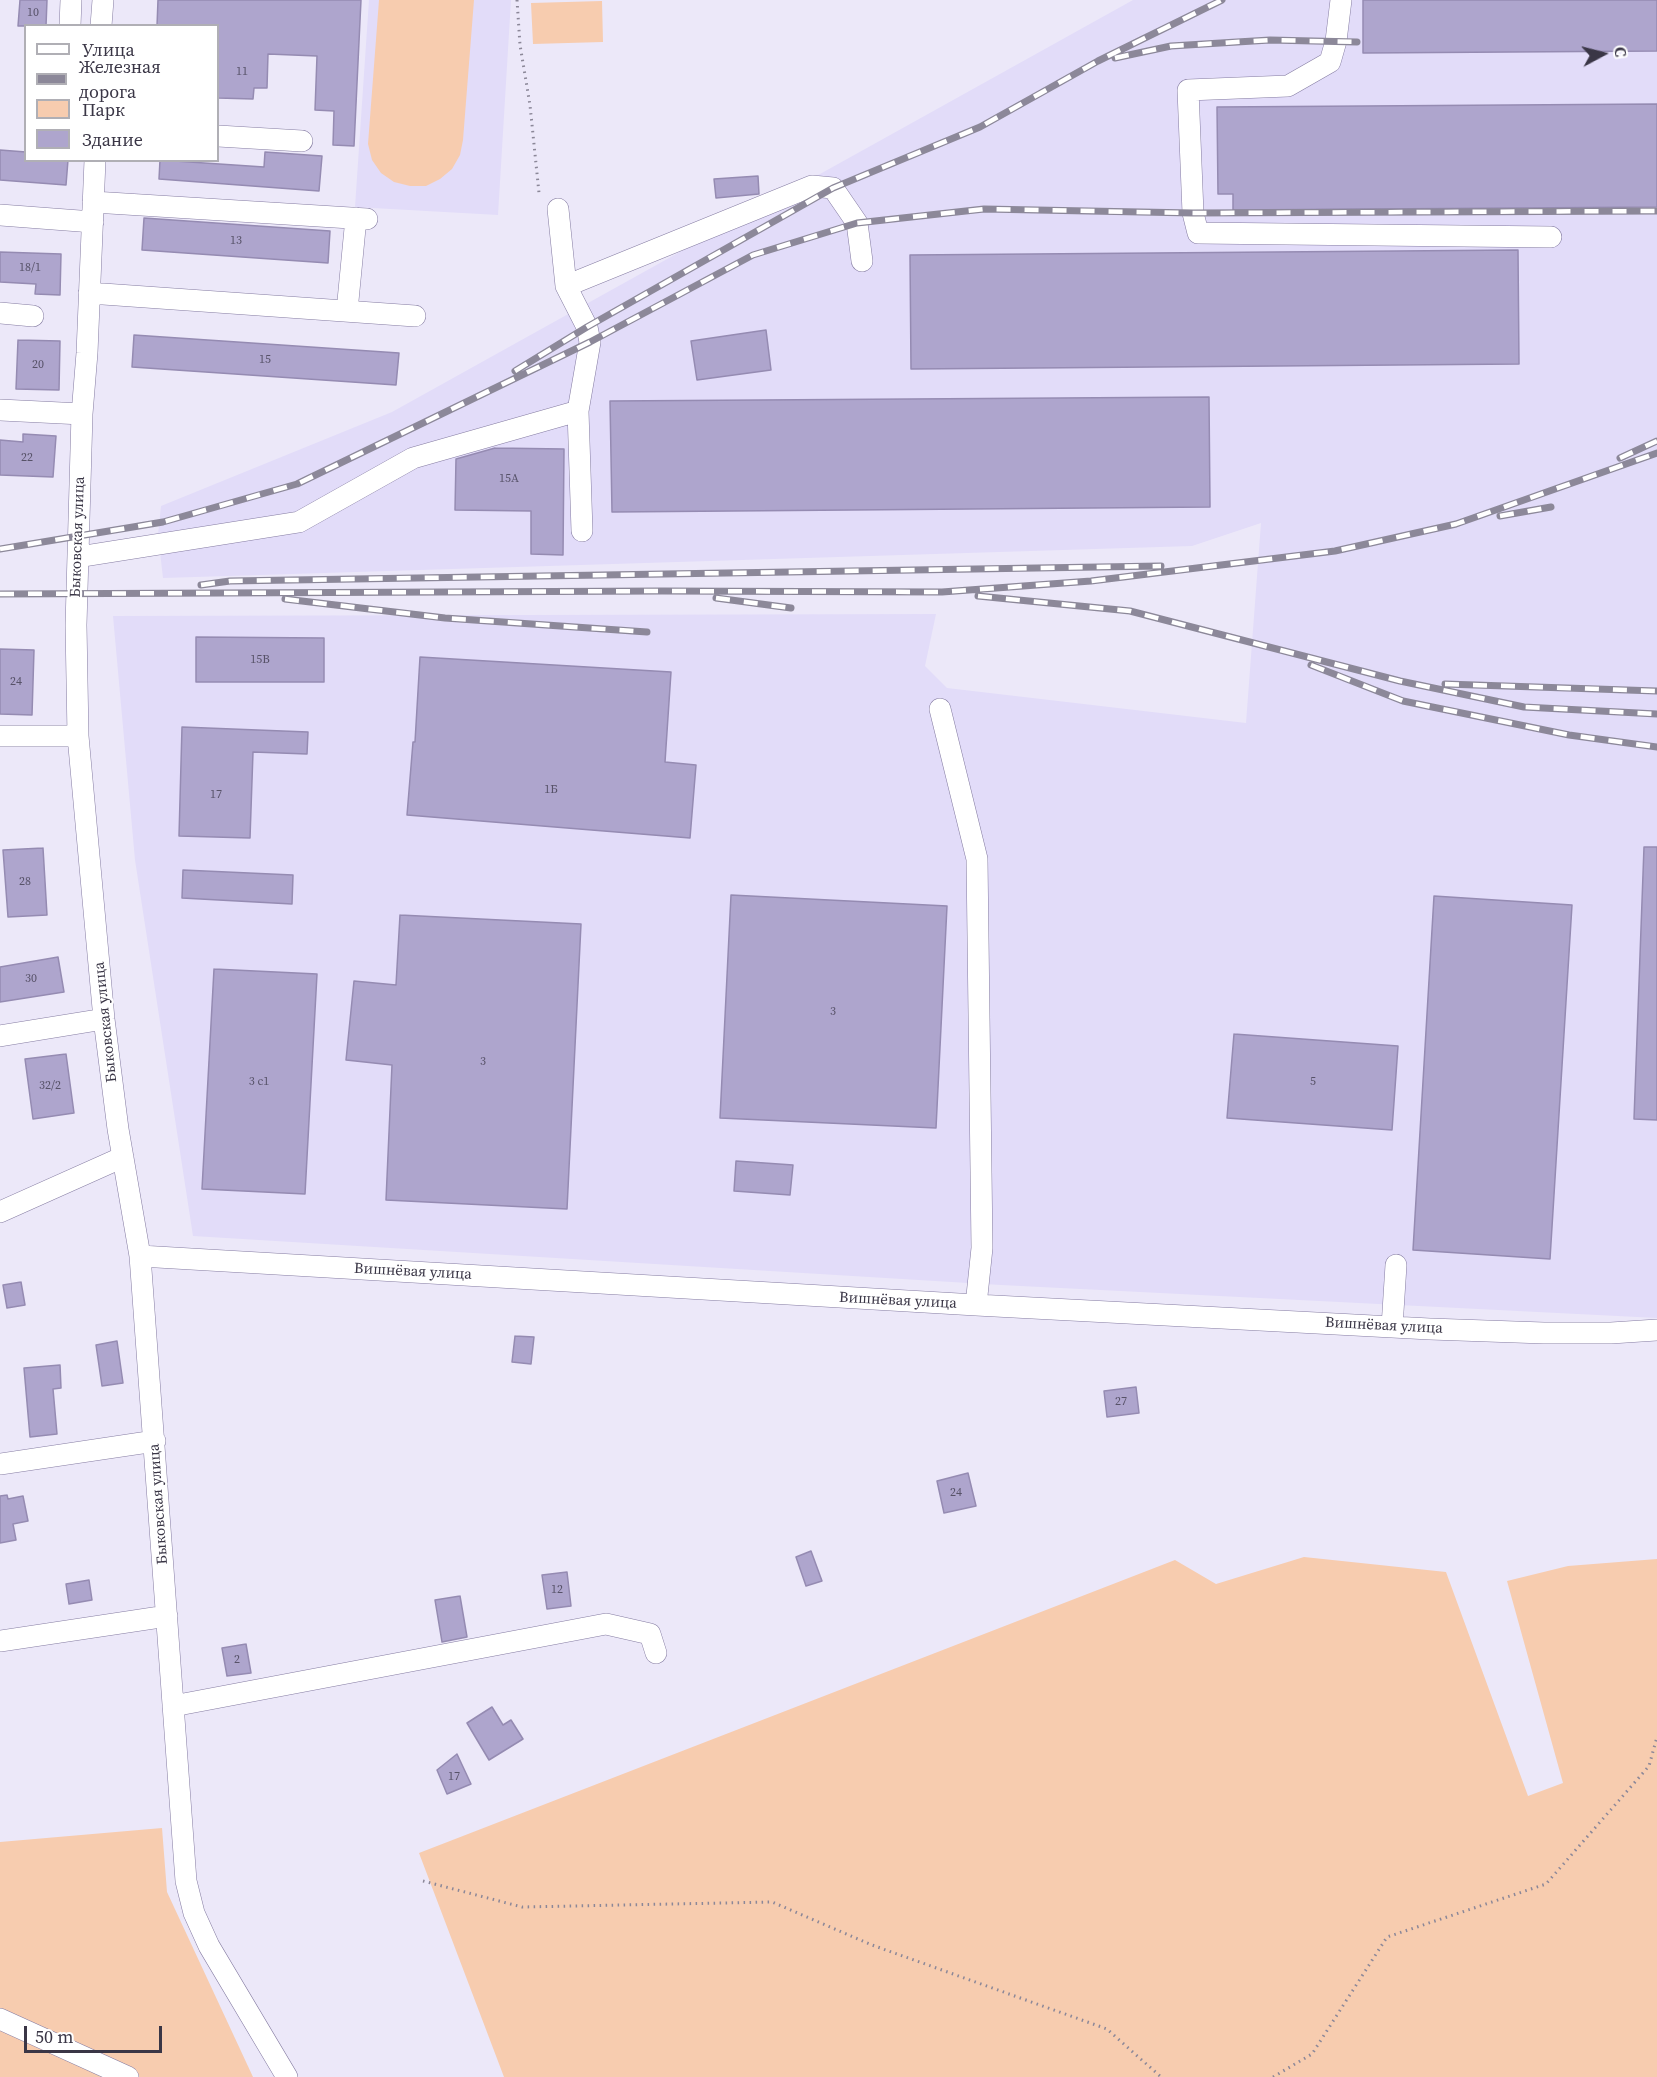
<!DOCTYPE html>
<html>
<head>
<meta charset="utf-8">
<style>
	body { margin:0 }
	#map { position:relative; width:1657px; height:2077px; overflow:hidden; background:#ece8f9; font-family:"Source Serif 4",serif }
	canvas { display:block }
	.legend { position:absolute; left:24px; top:24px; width:195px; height:138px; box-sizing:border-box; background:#fff; border:2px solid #b0afb5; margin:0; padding:8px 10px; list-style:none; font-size:18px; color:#3a3646 }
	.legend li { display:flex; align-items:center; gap:12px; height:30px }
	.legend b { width:30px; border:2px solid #b0afb5 }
	.north { position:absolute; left:1573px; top:24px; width:60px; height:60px; -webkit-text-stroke:4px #fff; paint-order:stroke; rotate:83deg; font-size:16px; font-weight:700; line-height:24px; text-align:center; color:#3a3646 }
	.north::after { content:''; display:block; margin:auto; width:21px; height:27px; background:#3a3646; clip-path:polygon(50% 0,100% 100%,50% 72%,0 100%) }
	.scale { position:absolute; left:24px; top:2026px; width:138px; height:27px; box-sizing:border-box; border:3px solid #3a3646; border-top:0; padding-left:8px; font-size:18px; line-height:21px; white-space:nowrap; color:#3a3646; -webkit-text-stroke:4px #fff; paint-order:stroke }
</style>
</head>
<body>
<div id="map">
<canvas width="1657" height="2077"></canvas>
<ul class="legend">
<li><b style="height:8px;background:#fff"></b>Улица</li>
<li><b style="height:8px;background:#8c8899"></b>Железная дорога</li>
<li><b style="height:16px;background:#f7ccaf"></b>Парк</li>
<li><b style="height:16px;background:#aea5cd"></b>Здание</li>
</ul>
<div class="north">С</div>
<div class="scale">50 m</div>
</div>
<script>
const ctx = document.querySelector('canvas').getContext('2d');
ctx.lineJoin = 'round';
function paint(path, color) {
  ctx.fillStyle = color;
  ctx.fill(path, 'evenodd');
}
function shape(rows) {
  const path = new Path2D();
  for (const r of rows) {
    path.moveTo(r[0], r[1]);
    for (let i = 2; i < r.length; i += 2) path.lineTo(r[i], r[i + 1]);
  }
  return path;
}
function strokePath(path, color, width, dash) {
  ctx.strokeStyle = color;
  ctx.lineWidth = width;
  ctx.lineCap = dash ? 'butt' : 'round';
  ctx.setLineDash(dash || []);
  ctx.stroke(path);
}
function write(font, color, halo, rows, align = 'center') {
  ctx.font = font + ' "Source Serif 4",serif';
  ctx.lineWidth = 4.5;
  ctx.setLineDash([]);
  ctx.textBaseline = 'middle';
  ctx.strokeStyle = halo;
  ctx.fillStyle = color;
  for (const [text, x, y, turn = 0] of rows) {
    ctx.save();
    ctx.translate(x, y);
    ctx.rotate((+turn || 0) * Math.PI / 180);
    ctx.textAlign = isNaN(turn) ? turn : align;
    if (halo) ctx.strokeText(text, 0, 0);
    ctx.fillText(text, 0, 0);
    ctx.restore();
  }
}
const built = shape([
	[369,0,511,0,498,215,355,207],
	[1133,0,1657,0,1657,1318,1001,1285,193,1236,135,860,113,616,936,614,925,666,947,688,1246,723,1261,523,1192,546,163,578,158,535,161,506,392,412]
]);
const green = shape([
	[379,0,474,0,463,140,460,155,452,169,440,179,426,186,410,186,394,182,381,173,372,160,368,144],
	[602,1,603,42,533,44,531,3],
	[1304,1557,1446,1572,1528,1796,1563,1783,1507,1581,1568,1566,1657,1559,1657,2077,504,2077,419,1853,1175,1560,1216,1584],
	[162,1828,167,1892,253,2077,0,2077,0,1842]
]);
const building = shape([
	[20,0,47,0,46,26,18,26,20,0],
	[158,0,361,0,354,146,333,145,334,111,315,110,317,56,268,54,267,88,254,88,253,99,218,98,218,26,157,26,158,0],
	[1363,0,1657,0,1657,51,1363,53,1363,0],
	[1657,104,1657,207,1233,210,1233,194,1218,194,1217,107,1657,104],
	[0,150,26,152,26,160,68,160,66,185,0,180,0,150],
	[265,152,322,156,319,191,159,179,160,160,264,167,265,152],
	[758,176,759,194,716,198,714,179,758,176],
	[144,218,330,231,328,263,142,250,144,218],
	[1518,250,1519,364,911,369,910,255,1518,250],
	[0,252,61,254,60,295,35,294,36,284,0,282,0,252],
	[766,330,771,370,697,380,691,341,766,330],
	[134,335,399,353,396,385,132,367,134,335],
	[18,340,60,341,59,390,16,389,18,340],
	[1209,397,1210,507,612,512,610,401,1209,397],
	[23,434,56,436,53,477,0,475,0,440,23,442,23,434],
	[495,448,564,449,563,555,531,554,531,511,455,510,456,459,495,448],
	[196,637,324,638,324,682,196,682,196,637],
	[0,649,34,650,32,715,0,714,0,649],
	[420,657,671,672,665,762,696,765,690,838,407,815,413,742,415,742,420,657],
	[182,727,308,732,307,754,253,752,250,838,179,836,182,727],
	[1644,847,1657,847,1657,1120,1634,1119,1644,847],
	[43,848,47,915,8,917,3,850,43,848],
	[183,870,293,875,292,904,182,898,183,870],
	[731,895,947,906,936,1128,720,1118,731,895],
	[1434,896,1572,905,1550,1259,1413,1250,1434,896],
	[400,915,581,924,567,1209,386,1200,392,1065,346,1060,354,981,396,985,400,915],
	[58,957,64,992,0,1002,0,967,58,957],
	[214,969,317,974,305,1194,202,1189,214,969],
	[1234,1034,1398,1046,1392,1130,1227,1118,1234,1034],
	[66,1054,74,1113,33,1119,25,1059,66,1054],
	[736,1161,793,1165,790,1195,734,1191,736,1161],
	[21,1282,25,1305,7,1308,3,1285,21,1282],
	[515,1336,534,1337,531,1364,512,1362,515,1336],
	[117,1341,123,1383,102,1386,96,1345,117,1341],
	[60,1365,61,1388,53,1389,57,1434,30,1437,24,1368,60,1365],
	[1136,1387,1139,1413,1107,1417,1104,1391,1136,1387],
	[968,1473,976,1506,944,1513,937,1481,968,1473],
	[7,1495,8,1499,23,1496,28,1521,13,1524,16,1540,0,1543,0,1496,7,1495],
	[811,1551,822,1581,806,1586,796,1557,811,1551],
	[567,1572,571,1606,547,1609,542,1575,567,1572],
	[89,1580,92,1600,69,1604,66,1584,89,1580],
	[460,1596,467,1637,442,1642,435,1600,460,1596],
	[246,1644,251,1673,227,1676,222,1648,246,1644],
	[492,1707,503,1725,511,1720,523,1739,489,1760,467,1723,492,1707],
	[457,1754,471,1784,447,1794,437,1770,457,1754]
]);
const path = shape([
	[517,0,520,45,530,105,539,193],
	[423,1881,522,1907,772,1902,872,1945,1107,2029,1161,2077],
	[1273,2077,1312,2054,1387,1937,1546,1884,1649,1766,1657,1737]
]);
const minor = shape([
	[1341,0,1336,41,1330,62,1288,86,1188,90,1193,213,1198,233,1551,237],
	[70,26,71,0],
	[101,26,103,0],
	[218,136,302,141],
	[95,160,87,353,82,414,76,625,78,736,104,1019,118,1129,140,1256,186,1881,194,1913,209,1946,287,2077],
	[93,202,367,219],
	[558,209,566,286,587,327,590,342,578,411,582,531],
	[0,215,93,222],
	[566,286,812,186,833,188,857,223,862,261],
	[89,293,415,316],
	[347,311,356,218],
	[0,313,33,316],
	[0,410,82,414],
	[78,557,299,522,413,458,578,411],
	[940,709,977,859,982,1248,976,1305],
	[0,736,78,736],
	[0,1036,104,1019],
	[0,1212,123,1157],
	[140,1256,976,1305,1430,1329,1544,1333,1611,1333,1657,1330],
	[1392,1327,1396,1265],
	[0,1464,155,1441],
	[0,1641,167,1616],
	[173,1706,606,1624,650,1634,656,1653],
	[0,2019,128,2077]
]);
const rail = shape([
	[1115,58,1171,46,1270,40,1357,42],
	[515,371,587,327,833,188,980,127,1098,61,1222,0],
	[1620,458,1657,441],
	[1500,516,1551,507],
	[0,549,163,522,297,484,590,342,753,255,857,223,984,209,1193,213,1657,211],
	[201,585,230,581,1161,566],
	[0,594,662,591,942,592,1091,581,1335,551,1456,524,1657,453],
	[978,596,1130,611,1400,681,1524,707,1657,714],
	[716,598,791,608],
	[285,599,445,618,647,632],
	[1311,665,1403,701,1569,735,1657,747],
	[1445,684,1657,691]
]);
const numberNames = [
	["10",33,13],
	["11",242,72],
	["13",236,241],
	["18/1",30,268],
	["15",265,360],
	["20",38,365],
	["22",27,458],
	["15А",509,479],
	["15В",260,660],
	["24",16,682],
	["1Б",551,790],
	["17",216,795],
	["28",25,882],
	["30",31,979],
	["3",833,1012],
	["3",483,1062],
	["3 с1",259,1082],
	["5",1313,1082],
	["32/2",50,1086],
	["27",1121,1402],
	["24",956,1493],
	["12",557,1590],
	["2",237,1660],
	["17",454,1777]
];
const streetNames = [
	["Быковская улица",78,537,-88],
	["Быковская улица",106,1022,-96],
	["Вишнёвая улица",413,1272,3],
	["Вишнёвая улица",898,1301,3],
	["Вишнёвая улица",1384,1326,3],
	["Быковская улица",159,1504,-94]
];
paint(built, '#e2dcf9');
paint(green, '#f7ccaf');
paint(building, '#aea5cd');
strokePath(building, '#958bb2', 1.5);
strokePath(minor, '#857ca2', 22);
strokePath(path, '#8b8798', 3, [1.5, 4.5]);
strokePath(minor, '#fff', 21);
strokePath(rail, '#8c8899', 7);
strokePath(rail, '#fff', 4.5, [14]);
write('12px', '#575268', null, numberNames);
write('15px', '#3a3646', '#fff', streetNames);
</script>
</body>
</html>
